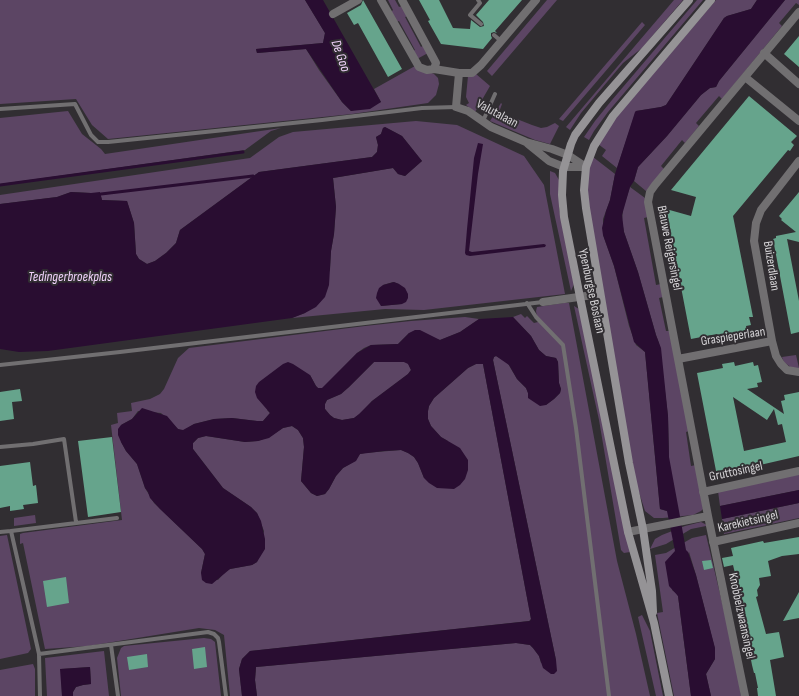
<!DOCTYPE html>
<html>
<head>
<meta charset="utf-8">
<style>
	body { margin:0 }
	canvas { display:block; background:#312e32 }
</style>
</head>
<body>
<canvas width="799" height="696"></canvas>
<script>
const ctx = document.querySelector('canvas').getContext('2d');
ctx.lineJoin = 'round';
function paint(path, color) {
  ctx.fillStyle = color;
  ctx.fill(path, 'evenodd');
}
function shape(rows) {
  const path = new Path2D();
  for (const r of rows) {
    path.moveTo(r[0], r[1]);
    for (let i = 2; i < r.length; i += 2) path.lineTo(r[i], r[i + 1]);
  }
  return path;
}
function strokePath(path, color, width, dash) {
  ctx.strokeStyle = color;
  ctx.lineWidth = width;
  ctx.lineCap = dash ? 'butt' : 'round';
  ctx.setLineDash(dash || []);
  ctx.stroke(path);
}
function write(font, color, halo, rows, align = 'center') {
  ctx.font = font + ' "Sofia Sans Condensed",sans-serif';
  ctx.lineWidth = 4;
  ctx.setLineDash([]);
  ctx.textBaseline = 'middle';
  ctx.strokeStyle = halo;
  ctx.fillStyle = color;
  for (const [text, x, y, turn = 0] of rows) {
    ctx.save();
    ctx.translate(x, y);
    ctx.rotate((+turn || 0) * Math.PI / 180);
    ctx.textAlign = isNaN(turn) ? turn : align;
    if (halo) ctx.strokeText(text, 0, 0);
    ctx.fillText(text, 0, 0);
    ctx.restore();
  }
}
const green = shape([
	[0,0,305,0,325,33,323,43,256,49,257,53,306,49,319,70,342,102,351,111,381,102,374,89,415,66,434,74,438,78,439,84,436,95,428,103,352,114,108,139,92,125,76,99,0,104],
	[388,0,395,0,399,7,402,6,408,16,405,17,421,47,424,45,428,53,417,59,413,51,415,50,399,21,396,22,391,12,393,10],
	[547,0,557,0,492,76,487,71],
	[674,0,683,0,642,48,623,63,581,113,570,130,566,127],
	[697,0,703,0,608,112,594,131,589,140,584,137,595,121,612,100],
	[716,0,757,0,751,9,727,16,724,18,666,105,661,107,636,111,617,168,602,156,606,150,598,144,619,114],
	[785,0,799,0,799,5,796,3,779,23,782,26,722,99,719,96,696,123,699,126,685,143,682,140,661,166,664,169,646,191,634,181,638,167,667,136,701,95,710,88,716,87,719,81],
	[642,22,645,25,563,121,559,119],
	[476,74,490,86,475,112,466,105,469,103,466,97,468,76],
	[501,103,502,104,499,112,532,125,541,128,547,127,555,123,559,126,550,144,535,140,490,121],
	[68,111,82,134,101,149,105,154,281,128,271,131,245,150,0,184,0,118],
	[416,121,457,125,524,156,544,185,565,294,424,310,385,309,292,318,305,313,330,270,331,251,334,234,336,207,333,178,393,168,398,174,405,176,422,161,402,136,385,127,383,128,381,134,376,137,378,145,377,152,372,157,259,172,180,230,176,243,166,253,155,261,147,264,139,259,136,254,134,223,127,201,102,200,100,193,91,193,71,192,57,197,0,204,0,195,250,158,279,137,293,132],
	[393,282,399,284,402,304,381,306,383,285],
	[593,157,615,174,610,200,603,219,603,235,614,266,629,326,636,345,645,352,660,509,667,511,667,513,669,457,668,416,659,343,656,335,638,272,624,232,622,221,623,209,630,187,645,198,648,217,644,218,656,285,661,284,663,297,659,298,666,331,670,331,689,431,686,432,691,466,696,465,703,509,701,511,693,515,663,518,654,518,645,511,636,483,592,236,587,187,588,173],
	[550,171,555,173,559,180,559,209,574,284,571,291,550,194],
	[564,303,569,303,617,561,636,634,650,696,257,696,255,680,256,667,516,643,530,645,533,648,539,656,541,663,556,660,493,360,494,357,496,356,507,362,517,379,526,388,528,393,546,405,554,399,560,393,561,389,559,383,558,362,556,358,546,356,539,350,531,336,513,317,521,314,525,318,527,316,534,323,538,322,536,311,537,307],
	[574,306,579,309,630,552,624,553,621,550,599,420],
	[465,317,479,319,460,332,440,340,409,333,398,344,371,345,364,348,357,353,323,388,318,388,316,386,310,375,267,410,270,413,263,421,257,421,232,418,214,419,194,424,183,431,178,429,161,413,138,411,132,419,121,425,121,442,126,451,137,464,145,488,154,503,202,549,205,554,201,573,218,580,225,572,230,569,252,565,257,562,264,531,257,513,251,507,223,488,193,449,193,443,198,438,206,436,245,442,258,441,269,437,283,428,292,426,298,430,303,438,304,447,301,481,311,493,317,496,325,494,329,489,336,476,343,468,355,461,360,454,365,453,401,450,408,453,414,457,418,463,424,478,448,441,441,437,431,426,428,419,428,411,429,406,434,398,468,368,476,364,483,364,531,619,529,621,250,651,242,659,239,669,242,696,230,696,224,635,215,630,199,628,88,646,45,649,23,543,20,544,20,534,23,533,122,520,111,425,118,423,117,413,132,411,131,403,150,399,160,394,164,389,178,358,189,348,365,326,411,321],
	[796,355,799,368,793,369,784,362,782,357],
	[374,362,404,362,408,363,411,370,408,374,372,401,360,414,354,418,342,420,334,418,330,415,325,409,325,404,327,400,341,394,349,387],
	[799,474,799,490,720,506,718,491],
	[799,503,799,518,724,534,722,519],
	[35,515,36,523,14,526,14,518],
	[701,522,707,525,706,526,691,529,666,544,650,549,655,539,662,535,685,526],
	[7,535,31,649,28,653,0,659,0,536],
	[706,535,735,657,741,696,711,696,706,674,715,659,715,649,696,575,689,552,672,590,676,593,678,596,691,696,674,696,657,613,663,612,655,555,666,553,692,538],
	[642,615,650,631,663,696,656,696,638,617],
	[204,638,211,639,215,642,221,696,121,696,117,658,121,648,124,646],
	[104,651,109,696,73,696,73,692,76,687,83,685,91,684,90,667,61,669,62,696,47,696,45,658],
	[33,664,35,669,35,696,0,696,0,670]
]);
const water = shape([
	[305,0,323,0,381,102,370,109,351,111,342,102,306,49,257,53,256,49,323,43,325,33],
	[757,0,785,0,719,81,716,87,710,88,701,95,667,136,638,167,634,181,630,187,622,215,624,232,638,272,656,335,661,348,668,416,669,457,679,511,686,550,688,552,696,575,715,648,715,659,706,674,711,696,691,696,678,596,669,586,665,562,675,551,667,511,660,509,645,352,634,342,614,266,603,235,602,228,606,211,610,200,615,174,635,112,636,111,661,107,666,105,724,18,727,16,751,9],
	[385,127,402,136,422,161,405,176,398,174,393,168,333,178,336,207,334,234,331,251,329,285,325,297,316,307,305,313,292,318,48,351,19,352,0,349,0,204,57,197,71,192,91,193,100,192,102,200,127,201,134,223,136,254,139,259,147,264,155,261,166,253,176,243,180,230,259,172,372,157,377,152,378,145,376,137,381,134,383,128],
	[478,143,483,144,478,174,469,251,472,252,544,244,546,245,545,247,470,256,466,255,465,253,467,229,474,158],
	[394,282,399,284,405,288,408,294,408,298,406,302,402,304,381,306,376,298,377,293,379,288,383,285],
	[513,317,531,336,539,350,546,356,556,358,558,362,559,383,561,389,560,393,554,399,546,405,540,406,528,398,528,393,526,388,517,379,509,365,496,356,494,357,493,360,556,660,557,671,554,674,551,674,543,668,539,656,533,648,530,645,516,643,256,667,255,680,257,696,242,696,239,669,242,659,250,651,530,621,531,619,483,364,476,364,468,368,434,398,429,406,428,411,428,419,431,426,441,437,460,448,468,460,468,470,465,479,460,485,454,489,437,488,429,483,424,478,418,463,414,457,408,453,401,450,384,451,360,454,356,461,343,468,336,476,329,489,325,494,317,496,311,493,301,481,304,447,303,438,298,430,292,426,283,428,269,438,258,441,245,442,206,436,198,438,193,443,193,449,223,488,251,507,257,513,261,521,265,539,265,549,257,562,252,565,230,569,212,584,206,583,202,580,201,573,205,554,202,549,160,509,150,498,148,492,145,488,137,464,126,451,121,442,118,435,118,429,121,425,132,419,142,408,167,416,178,429,183,430,194,424,214,419,232,418,257,421,263,421,270,413,257,398,255,392,256,386,259,382,283,364,288,362,293,364,310,375,316,386,318,388,322,388,357,353,371,345,398,344,409,333,415,330,420,330,440,340,460,332,479,319],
	[374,362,404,362,408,364,411,370,408,374,372,401,359,414,354,418,342,420,334,418,330,415,325,409,325,404,327,400,341,394,349,387],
	[799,490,799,503,722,519,720,506],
	[90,667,91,684,83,685,76,687,73,692,73,696,62,696,60,669]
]);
const stream = shape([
	[0,185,243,152],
	[101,194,253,176]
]);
const building = shape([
	[363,0,402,69,388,77,358,23,354,25,347,13,361,5],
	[419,0,439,0,453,28,470,29,471,20,480,27,484,26,483,22,476,15,489,0,522,0,495,31,497,33,494,32,491,33,491,36,492,38,483,49,441,44,428,21,430,20],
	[799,36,799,67,784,54],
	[749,96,797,136,791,142,794,145,790,151,788,150,733,216,753,317,749,317,751,325,746,326,747,331,729,334,729,336,718,338,717,334,691,339,666,209,691,216,696,197,671,190],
	[799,192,799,242,787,239,799,301,799,332,791,334,773,239,776,238,776,236,796,232,781,220,782,219,779,216],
	[734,362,735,366,753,362,754,366,758,365,762,382,757,383,758,387,747,389,784,414,781,401,785,400,784,395,799,392,799,456,747,468,748,470,717,476,697,373,723,368,722,364],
	[733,397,767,420,774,409,778,425,782,424,786,442,744,451],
	[20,389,22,401,12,402,14,419,0,421,0,392],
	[112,437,121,512,88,517,78,441],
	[30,462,33,486,36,485,38,503,23,505,24,509,10,511,10,506,0,508,0,466],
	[799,537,799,554,782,556,768,561,771,576,759,578,760,585,757,590,758,596,756,597,766,634,779,632,784,657,770,660,776,696,758,696,757,688,758,688,755,673,754,673,752,665,740,603,742,602,733,565,724,567,722,558,733,556,731,548,763,541,764,543],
	[711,560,713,568,704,570,702,561],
	[66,577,69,603,47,607,43,581],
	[799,592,799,618,783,621],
	[205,647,207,667,194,669,192,649],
	[147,654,148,667,129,670,127,657]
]);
const lane = shape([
	[478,0,480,3,470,15,481,24],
	[494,35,501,41],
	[0,109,75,104,91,135,98,142,108,142,322,120,422,108,456,107],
	[483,121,495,94],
	[527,303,536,317,563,345,576,428,609,696],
	[0,365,120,352,543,302],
	[0,447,33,444,64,439,76,522],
	[0,532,11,531],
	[111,645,118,696],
	[39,654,208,632,214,634,218,638,219,642,226,696],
	[40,696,39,654,11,531,117,518]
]);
const street = shape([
	[381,0,419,67,427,70,434,69,459,73,456,107,468,111,491,127,526,142,552,149,568,155,586,167],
	[402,0,436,63,434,69],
	[333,14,358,0],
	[764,53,799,84],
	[459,73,472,73,481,65,536,0],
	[745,77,799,121],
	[528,144,549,161,564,167,585,167],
	[543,302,600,294],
	[772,341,754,241,756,223,761,210,799,161],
	[678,359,772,341,776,356,781,364,787,370,799,372],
	[703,492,799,471],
	[708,516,648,202,650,192,655,185,799,12],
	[628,532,708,516,745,696],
	[713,542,799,523]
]);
const secondary = shape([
	[653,612,652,591,643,529,629,463,586,208,584,190,586,167,594,146,613,116,711,0],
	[669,696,654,623,628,532,580,297,564,217,562,195,563,171,571,144,575,135,599,103,689,0]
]);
const streetNames = [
	["Valutalaan",497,114,28],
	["Blauwe Reigersingel",669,248,79],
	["Buizerdlaan",771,266,81],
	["Ypenburgse Boslaan",591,291,78],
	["Graspieperlaan",733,337,-9],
	["Gruttosingel",736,472,-12],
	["Karekietsingel",748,522,-13],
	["Knobbelzwaansingel",741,616,78]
];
const waterNames = [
	["De Goo",340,56,71],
	["Tedingerbroekplas",70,277]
];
paint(green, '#5c4564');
paint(water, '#290d31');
strokePath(stream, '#290d31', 3);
paint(building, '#66a48c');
strokePath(lane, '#716f71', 4);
strokePath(street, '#716f71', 8);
strokePath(secondary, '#959396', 8);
write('13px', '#d5d3d6', '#312e32', streetNames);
write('italic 14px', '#f1d3fb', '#312e32', waterNames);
</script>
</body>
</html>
